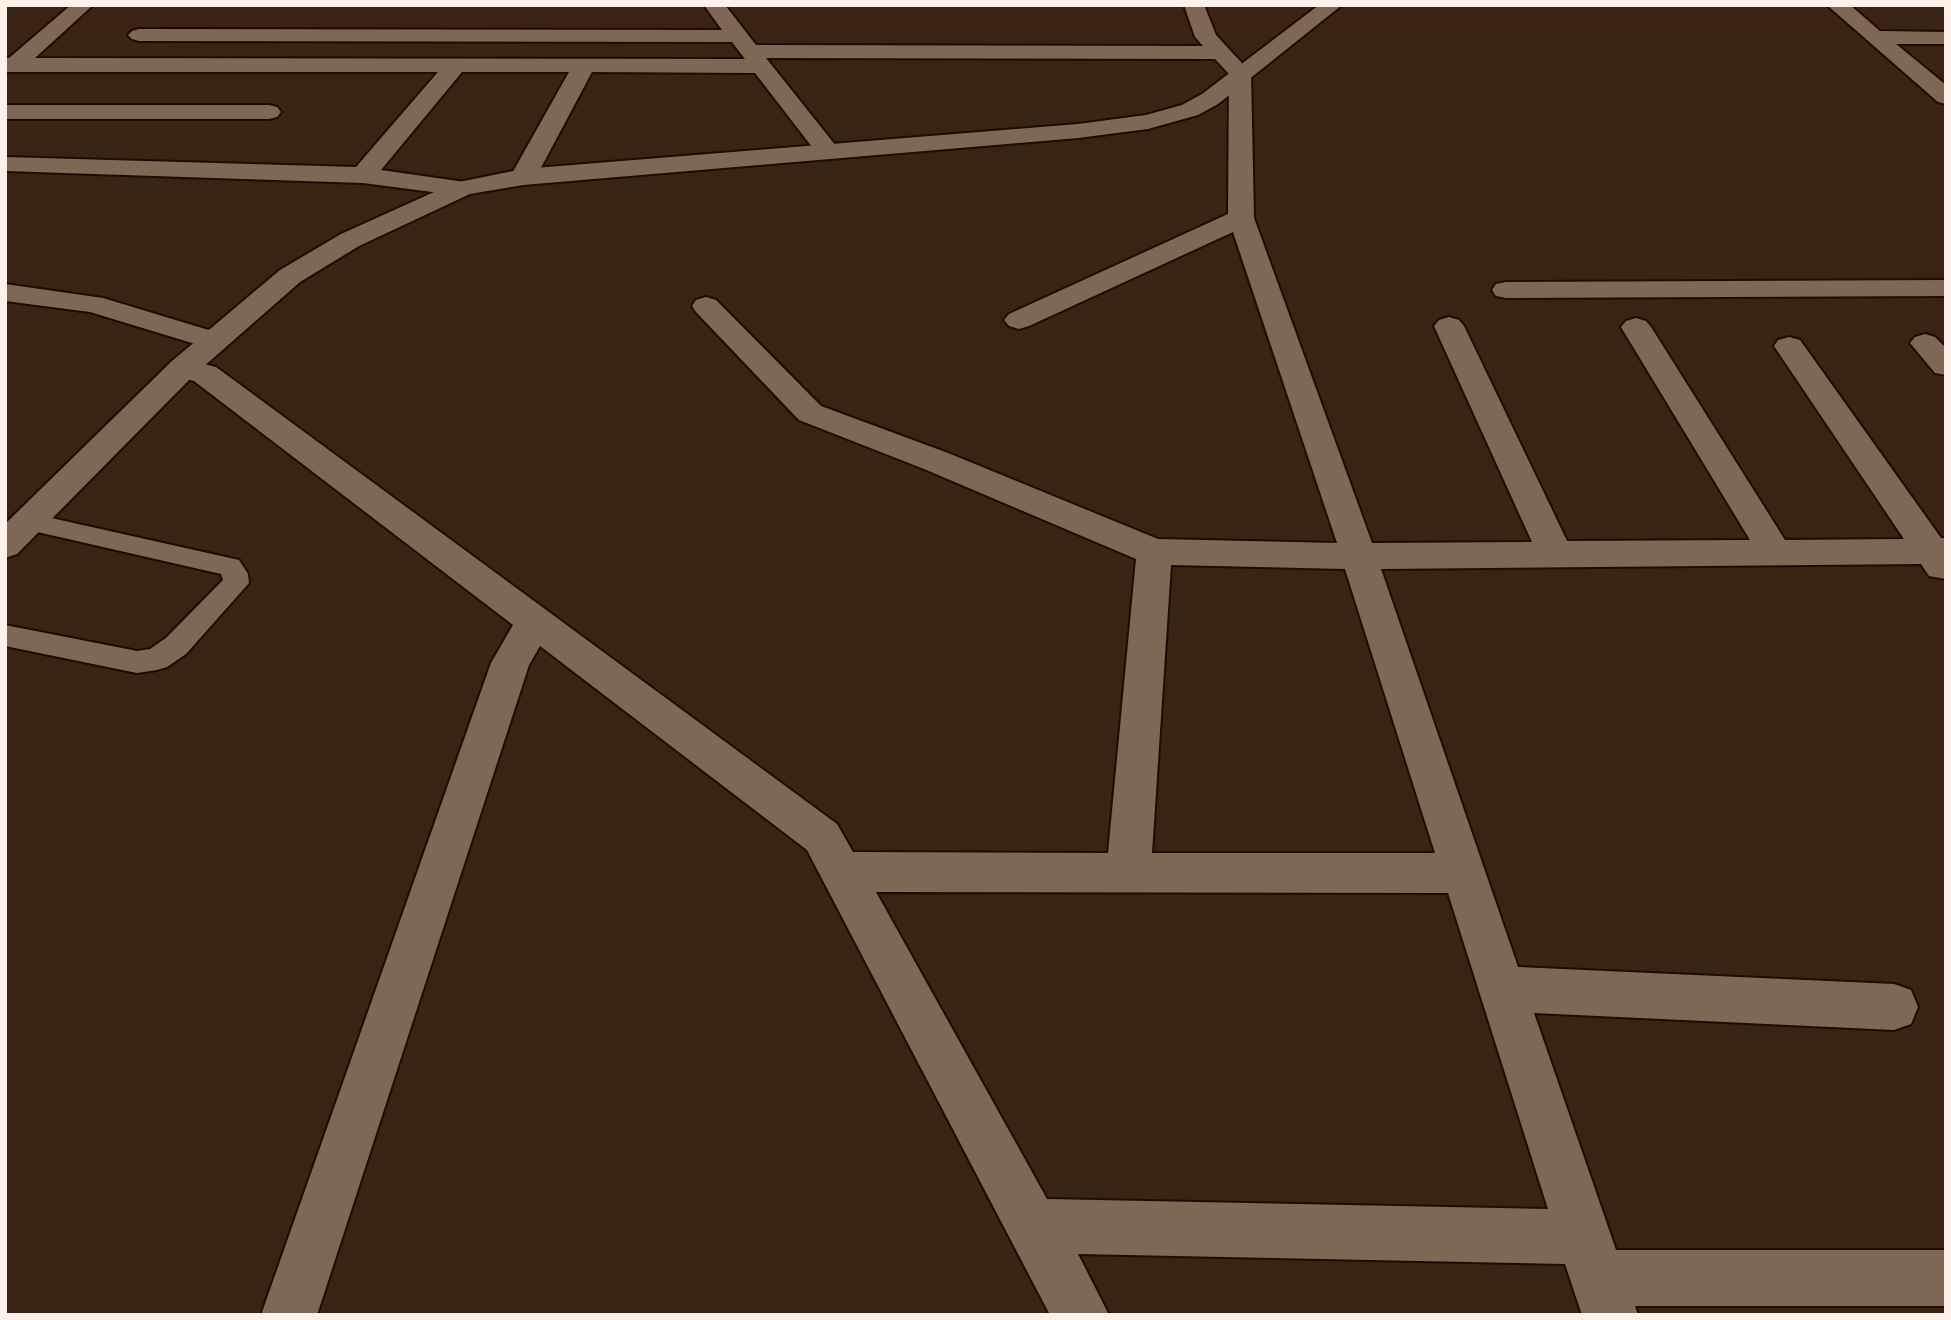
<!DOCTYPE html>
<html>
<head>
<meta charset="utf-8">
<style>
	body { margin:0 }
	#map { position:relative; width:1951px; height:1320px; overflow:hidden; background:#392313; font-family:Bitter,serif }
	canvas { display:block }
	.frame { position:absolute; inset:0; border:7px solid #fdf1e9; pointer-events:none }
</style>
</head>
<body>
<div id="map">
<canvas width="1951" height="1320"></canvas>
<div class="frame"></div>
</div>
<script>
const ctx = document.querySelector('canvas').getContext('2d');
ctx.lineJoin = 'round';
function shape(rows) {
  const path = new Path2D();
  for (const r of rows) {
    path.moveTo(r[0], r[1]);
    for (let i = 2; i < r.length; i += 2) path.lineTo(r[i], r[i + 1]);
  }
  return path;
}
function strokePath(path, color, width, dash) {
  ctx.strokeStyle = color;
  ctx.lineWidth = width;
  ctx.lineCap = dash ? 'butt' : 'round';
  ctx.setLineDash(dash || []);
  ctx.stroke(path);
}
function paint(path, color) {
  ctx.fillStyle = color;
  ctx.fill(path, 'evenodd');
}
const lane = shape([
	[29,513,239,560,248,574,249,583,186,654,167,667,157,670,137,673,5,646,5,625,137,651,150,649,166,638,223,580,221,574,20,528,16,522,20,516,29,513]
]);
const street = shape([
	[71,5,93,5,35,58,745,59,732,42,139,41,132,39,128,35,132,31,139,29,722,30,704,5,725,5,756,45,1203,46,1195,37,1184,5,1204,5,1216,35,1251,73,1254,218,1372,543,1532,542,1434,326,1439,320,1449,317,1459,320,1464,326,1567,541,1750,540,1621,327,1626,321,1636,318,1646,321,1651,327,1785,540,1904,539,1774,346,1778,340,1789,337,1800,340,1941,538,1946,538,1946,579,1929,576,1921,564,1381,569,1518,967,1894,984,1911,990,1918,1007,1911,1024,1894,1030,1534,1013,1616,1250,1946,1250,1946,1306,1635,1306,1638,1315,1582,1315,1565,1264,1078,1254,1109,1315,1050,1315,807,850,540,646,529,665,317,1315,261,1315,491,663,513,625,194,381,172,375,168,368,172,361,183,359,216,367,837,824,853,852,1108,853,1136,559,924,469,799,420,696,312,692,306,696,300,706,297,716,300,821,406,948,453,1158,539,1337,543,1233,232,1029,326,1019,329,1009,326,1004,320,1009,314,1228,214,1229,74,1215,59,766,58,840,151,837,156,828,158,819,156,755,73,592,72,536,177,532,182,523,185,514,182,510,177,569,72,462,72,381,170,472,183,476,188,472,193,463,196,363,183,5,171,5,157,356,167,438,72,5,72,5,58,9,58,71,5],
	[1171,565,1345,569,1435,853,1152,853,1171,565],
	[876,892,1448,893,1548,1209,1047,1199,876,892],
	[1827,5,1850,5,1880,31,1946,32,1946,44,1896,44,1946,85,1946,104,1938,102,1827,5],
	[5,105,269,105,277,107,281,112,277,117,269,119,5,119,5,105],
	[1946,280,1946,296,1506,298,1496,296,1492,290,1496,284,1506,282,1946,280],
	[5,284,103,298,225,335,230,341,225,347,215,350,90,312,5,301,5,284],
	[1925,334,1935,337,1946,348,1946,375,1935,373,1910,343,1915,337,1925,334]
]);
const secondary = shape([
	[1319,5,1342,5,1218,104,1198,115,1148,129,1078,138,523,185,470,194,359,246,300,282,194,375,17,554,5,558,5,524,172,361,280,270,341,234,454,183,523,169,1078,124,1146,115,1182,105,1202,94,1319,5]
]);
strokePath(lane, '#1f0c00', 4);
strokePath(street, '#1f0c00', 4);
strokePath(secondary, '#1f0c00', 4);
paint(lane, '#806654');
paint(street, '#806654');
paint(secondary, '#806654');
</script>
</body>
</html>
